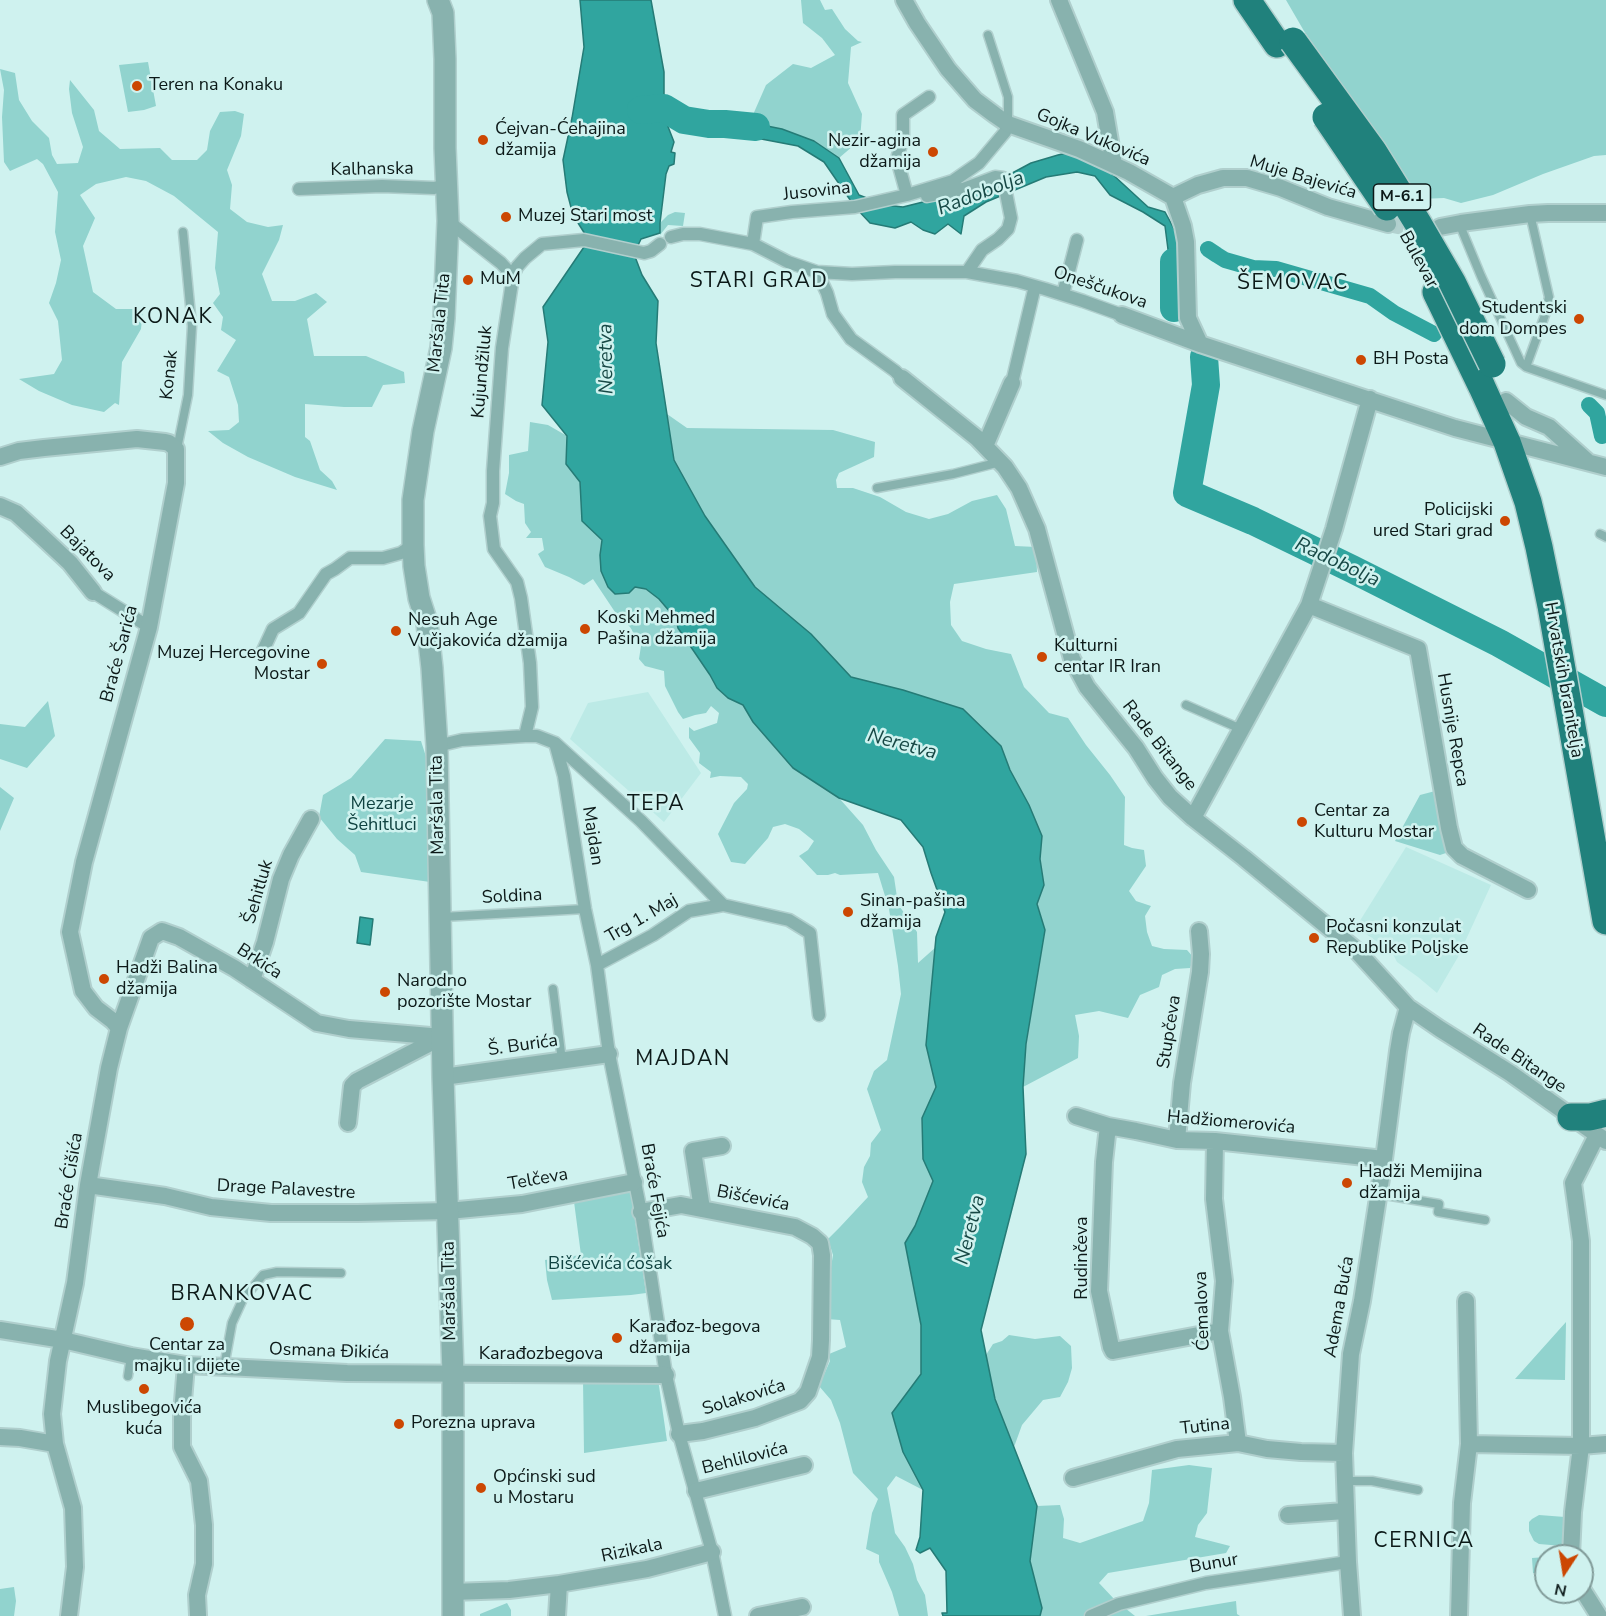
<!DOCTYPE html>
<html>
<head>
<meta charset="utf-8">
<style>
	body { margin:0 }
	#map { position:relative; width:1606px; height:1616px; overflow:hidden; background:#cff2ef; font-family:"Nunito Sans",sans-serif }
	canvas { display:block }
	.north { position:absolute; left:1534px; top:1544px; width:60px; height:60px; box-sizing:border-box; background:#cff2ef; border:2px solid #819b99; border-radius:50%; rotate:192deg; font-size:16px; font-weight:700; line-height:24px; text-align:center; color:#0c1918 }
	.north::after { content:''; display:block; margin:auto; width:21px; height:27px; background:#cc4702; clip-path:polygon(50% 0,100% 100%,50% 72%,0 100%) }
</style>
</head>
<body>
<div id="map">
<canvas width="1606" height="1616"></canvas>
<div class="north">N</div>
</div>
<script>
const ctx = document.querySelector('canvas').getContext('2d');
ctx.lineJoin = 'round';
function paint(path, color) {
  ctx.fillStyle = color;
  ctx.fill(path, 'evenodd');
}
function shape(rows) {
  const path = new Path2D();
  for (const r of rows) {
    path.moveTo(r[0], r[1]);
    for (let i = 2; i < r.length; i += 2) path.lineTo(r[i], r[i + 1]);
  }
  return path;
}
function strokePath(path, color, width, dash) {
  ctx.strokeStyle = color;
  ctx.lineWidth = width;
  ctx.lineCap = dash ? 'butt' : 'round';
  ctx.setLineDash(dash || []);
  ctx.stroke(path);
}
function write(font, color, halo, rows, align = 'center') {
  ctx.font = font + ' "Nunito Sans",sans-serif';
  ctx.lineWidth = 5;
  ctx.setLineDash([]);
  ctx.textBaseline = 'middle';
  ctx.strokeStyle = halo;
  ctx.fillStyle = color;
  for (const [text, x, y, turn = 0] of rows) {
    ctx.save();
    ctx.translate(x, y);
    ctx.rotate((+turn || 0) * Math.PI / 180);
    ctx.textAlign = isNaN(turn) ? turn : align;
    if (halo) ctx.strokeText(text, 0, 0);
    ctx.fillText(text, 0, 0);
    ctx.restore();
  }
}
const built = shape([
	[648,692,701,773,664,822,570,739,588,703],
	[1406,847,1491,885,1458,957,1437,993,1418,977,1397,962,1392,952,1356,927]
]);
const green = shape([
	[801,0,820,0,825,10,832,9,845,29,858,41,862,42,851,47,848,83,862,114,860,140,839,158,814,141,757,124,739,124,718,121,718,119,752,117,766,85,793,64,811,68,835,55,822,38,803,23],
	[1286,0,1606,0,1606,155,1594,156,1543,174,1493,195,1461,203,1444,198,1420,199,1304,31],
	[148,62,156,106,144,110,128,112,119,65],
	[0,69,15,73,19,100,32,121,49,138,52,155,57,164,78,163,83,147,72,113,69,89,70,80,94,110,99,131,120,149,160,148,172,160,197,160,207,150,210,131,220,112,235,111,244,114,241,136,227,170,232,185,230,209,247,222,268,227,283,225,279,240,262,274,272,301,295,301,316,293,327,302,307,319,314,356,366,356,404,372,405,383,383,385,372,407,344,407,305,404,305,437,310,441,320,470,332,481,337,490,295,477,248,457,223,443,208,431,229,430,239,422,238,405,229,377,217,371,236,340,221,330,223,317,213,303,220,294,215,268,218,232,174,196,146,181,126,177,96,184,80,195,95,218,83,246,93,292,116,309,143,309,141,329,122,362,119,405,115,403,104,412,72,405,39,391,19,379,54,374,62,360,58,321,49,303,56,283,61,260,55,232,58,192,43,164,37,159,10,171,4,162,2,117,4,90],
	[675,212,685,213,683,226,668,225,660,235,660,223,668,215],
	[667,414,687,428,833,430,875,442,874,457,839,473,836,480,837,488,853,488,880,497,906,512,929,519,948,514,972,501,997,495,1006,509,1015,546,1036,547,1037,572,954,584,950,602,951,625,962,641,986,649,1011,654,1024,687,1049,713,1068,718,1086,745,1110,775,1125,797,1124,845,1132,848,1144,850,1146,866,1129,891,1136,901,1151,906,1145,916,1147,932,1152,946,1164,949,1187,950,1194,958,1190,968,1175,969,1162,975,1159,987,1140,995,1128,1018,1099,1011,1075,1015,1079,1036,1078,1058,1023,1087,1026,1044,1045,930,1037,903,1044,885,1040,859,1042,836,1029,805,1010,770,1001,746,903,690,851,677,811,634,755,587,705,516,674,460],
	[530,422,548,425,567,436,566,464,581,482,582,521,602,540,600,555,635,587,646,589,659,599,676,619,678,628,710,675,717,688,728,698,743,705,753,722,793,768,839,798,863,825,876,850,894,877,898,904,917,932,918,963,936,947,926,1045,936,1087,922,1119,923,1159,933,1181,915,1226,905,1243,921,1325,921,1374,892,1413,903,1452,923,1490,896,1476,887,1488,895,1533,905,1547,913,1564,917,1580,925,1595,928,1616,899,1616,892,1592,879,1562,879,1555,866,1549,872,1513,878,1499,853,1473,840,1423,831,1400,819,1386,830,1361,829,1354,846,1347,840,1320,826,1319,830,1273,833,1255,828,1239,840,1227,868,1197,862,1182,864,1167,870,1156,871,1143,881,1130,867,1089,874,1071,887,1060,901,994,898,966,889,909,878,873,840,875,835,873,828,875,817,875,799,856,808,850,814,841,799,829,785,824,773,827,768,838,745,864,731,862,718,834,734,803,747,789,748,784,741,777,720,776,710,778,711,772,699,763,700,753,689,738,689,727,694,731,717,723,719,713,711,706,706,713,695,715,683,719,678,712,665,686,664,671,645,666,639,659,641,646,630,627,615,612,593,579,584,585,569,577,545,567,538,554,544,550,542,538,526,538,531,532,525,523,524,504,516,501,505,494,509,473,509,455,528,451],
	[48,701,55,736,27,768,0,759,0,724,25,727],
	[385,739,421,741,428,763,430,882,361,872,355,855,337,839,319,817,323,795,351,778],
	[0,787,14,798,0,831],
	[1439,790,1452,851,1440,855,1395,841,1420,795],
	[630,1187,646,1293,631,1295,552,1300,547,1280,545,1260,581,1255,573,1194],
	[1566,1322,1565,1380,1515,1379],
	[1009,1335,1035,1339,1060,1336,1071,1346,1072,1368,1068,1382,1060,1397,1043,1400,1022,1425,1014,1447,995,1399,986,1355,993,1344,1002,1341],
	[658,1379,667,1441,584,1453,583,1380],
	[1189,1465,1212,1468,1207,1513,1198,1525,1195,1537,1230,1546,1226,1553,1108,1573,1099,1583,1115,1600,1135,1616,1040,1616,1042,1608,1030,1561,1037,1506,1060,1505,1064,1519,1063,1538,1080,1543,1143,1521,1149,1503,1152,1470],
	[1539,1515,1565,1517,1563,1546,1539,1544,1534,1541,1529,1531,1529,1522,1532,1519],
	[1546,1557,1546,1573,1533,1573,1532,1558],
	[14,1587,16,1601,14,1616,0,1616,0,1589],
	[1236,1601,1237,1614,1240,1616,1146,1616],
	[507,1603,511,1610,511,1616,480,1616,480,1614]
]);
const water = shape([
	[580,0,651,0,664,72,664,108,670,115,667,124,674,142,671,152,675,153,674,164,669,166,666,174,660,223,660,233,641,239,634,254,642,275,658,301,656,343,674,460,705,516,755,587,811,634,851,677,903,690,963,709,1001,746,1010,770,1029,805,1042,836,1040,859,1044,885,1037,904,1045,930,1026,1044,1023,1087,1026,1154,981,1330,995,1399,1037,1506,1030,1561,1042,1608,1040,1616,943,1616,942,1613,947,1613,946,1571,930,1548,920,1553,916,1550,920,1537,923,1490,903,1452,892,1413,921,1374,921,1325,905,1243,915,1226,933,1181,923,1159,922,1118,936,1087,926,1045,936,937,945,912,931,873,923,847,901,820,839,798,793,768,753,722,743,705,728,698,717,688,710,675,678,628,676,619,659,599,646,589,635,587,629,593,615,594,608,587,601,571,600,555,602,540,582,521,580,482,566,464,567,436,542,405,548,342,543,307,584,247,585,234,573,215,567,192,563,160,572,118,584,47,580,0],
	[718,121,739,124,757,124,782,129,814,141,839,158,859,195,885,205,903,207,935,199,1003,178,1031,163,1058,155,1071,152,1089,158,1111,173,1148,207,1165,212,1179,238,1176,297,1171,304,1170,265,1165,226,1143,212,1110,195,1095,176,1077,172,1046,177,986,202,964,216,961,234,948,224,935,234,923,230,911,222,895,228,870,223,855,207,824,162,798,146,756,138,738,129,718,125,718,121],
	[360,917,373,919,370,945,357,943,360,917]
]);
const canal = shape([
	[1208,249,1217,255,1225,260,1253,268,1276,269,1370,296,1394,313,1434,334],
	[1589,405,1597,413,1602,436]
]);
const river = shape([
	[641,110,664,108,684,120,709,124,725,124,756,127],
	[1174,308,1174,262],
	[1204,357,1206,385,1187,493,1253,521,1352,569,1499,643,1606,703]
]);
const minorTunnel = shape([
	[1388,224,1408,228,1426,227]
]);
const service = shape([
	[988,35,1008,97,1008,124],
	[1459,223,1481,276,1521,363,1526,367,1606,395],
	[1526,367,1545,315,1549,297,1530,214],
	[177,449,188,395,192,326,183,232],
	[877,488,953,474,1000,462],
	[1600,534,1606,537],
	[1186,705,1241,729],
	[442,917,585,909],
	[553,989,562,1061],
	[1379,1194,1439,1204,1438,1212,1485,1220],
	[224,1367,232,1323,243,1299,263,1275,277,1272,341,1273],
	[128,1376,131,1356],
	[1344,1481,1372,1481,1418,1490]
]);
const pedestrian = shape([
	[929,97,903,115,903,137,897,159,907,195,953,181,979,163,1005,132,1008,124],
	[299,189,382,186,434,188,446,185],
	[927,196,963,189,995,177,1003,178,1011,218,1008,229,998,239,982,250,967,272],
	[448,221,501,263,513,276],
	[671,237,683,234,700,234,753,244,788,262,817,272,852,274,895,272,967,272,1017,281,1045,289,1083,301,1122,315],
	[753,244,757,217,792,212,855,207,907,195],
	[817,272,827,293,833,314,851,339,895,371,902,378],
	[1063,294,1077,240],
	[1012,383,1035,286],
	[93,592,149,627],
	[261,655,273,629,299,613,326,574,335,569,350,558,383,558,401,553,413,545],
	[525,736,532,707,530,663,521,598,517,582,494,549,490,516,493,503,493,471,502,348,513,276,517,267,525,258,542,244,584,240,644,253,651,251,660,244],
	[555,743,564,776,585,909,597,965,609,1054,641,1212,666,1375,679,1434,712,1552,725,1616],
	[437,746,462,740,525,736,537,736,555,743,641,821,723,905,689,911,653,935,597,965],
	[723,905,789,920,810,933,819,1015],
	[1091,1616,1119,1604,1206,1583,1348,1562]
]);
const minor = shape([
	[904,0,917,23,948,69,975,100,995,115,1008,124,1079,149,1129,172,1173,197,1183,226,1186,242,1188,318,1200,344],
	[1059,0,1105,112,1114,165],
	[1173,197,1198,185,1223,178,1247,178,1281,188,1328,207,1388,224],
	[1440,227,1461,223,1530,214,1548,213,1606,213],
	[1122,315,1200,344,1455,428,1606,467],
	[902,378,977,438,1005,467,1019,488,1037,529,1072,659,1087,687,1136,748,1155,778,1170,797,1193,818,1244,858,1356,950,1408,1007,1440,1029,1510,1073,1606,1141],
	[1506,401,1526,417,1549,427,1588,462],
	[985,446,1012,383],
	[0,457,19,451,44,448,137,439,165,442,169,443,176,449,176,483,149,627,84,862,70,932,83,991,96,1008,113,1021,119,1028],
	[0,506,16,513,38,533,70,563,93,592],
	[1309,605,1418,649,1449,828,1454,848,1462,856,1528,890],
	[1193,818,1309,605,1334,529,1370,399],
	[252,980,265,942,281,879,291,855,311,819],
	[443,1077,609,1054],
	[1076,1116,1108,1126,1136,1131,1177,1140,1215,1141,1384,1159],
	[348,1123,352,1086,357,1081,442,1037],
	[1108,1126,1104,1162,1099,1291,1111,1347,1113,1351,1220,1331],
	[1177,1140,1182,1083,1200,972,1201,954,1199,931],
	[1215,1141,1214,1199,1224,1281,1220,1331,1232,1397,1238,1443],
	[88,1185,165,1196,211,1207,271,1213,358,1213,448,1211,522,1204,634,1182],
	[702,1209,693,1151,722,1146],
	[641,1212,681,1205,795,1227,812,1236,820,1243,822,1255,821,1340,820,1357,808,1392,800,1401,755,1418,703,1431,679,1434],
	[0,1330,63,1340,131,1356,186,1365,347,1373,666,1375],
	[186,1365,182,1413,182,1447,199,1481,204,1525,204,1564,197,1595,198,1615],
	[0,1437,20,1438,55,1444],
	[1469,1444,1581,1446,1606,1444],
	[1073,1478,1177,1449,1238,1443,1267,1449,1301,1452,1344,1453],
	[696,1491,804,1465],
	[1288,1515,1345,1511],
	[1571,1556,1573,1512,1581,1446,1581,1241,1573,1183,1597,1135],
	[1582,1589,1599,1616],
	[452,1592,509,1590,559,1584,647,1569,712,1552],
	[69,1616,75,1567,73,1508,55,1444,52,1414,58,1361,75,1283,88,1185,109,1068,119,1028,151,938,162,931,179,937,234,968,317,1023,349,1029,442,1037],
	[557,1616,559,1584],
	[758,1616,802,1607],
	[1352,1616,1348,1562,1344,1453,1351,1354,1362,1301,1384,1159,1398,1051,1401,1033,1408,1007],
	[1459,1616,1462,1503,1469,1444,1466,1301]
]);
const tertiary = shape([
	[438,0,443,13,445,59,445,148,448,221,444,318,441,348,423,431,413,500,413,545,414,566,419,598,427,623,432,668,437,746,443,1077,453,1374,453,1616]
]);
const primary = shape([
	[1247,0,1277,44],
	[1436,292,1482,387,1507,442,1528,502,1539,547,1551,606,1606,921],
	[1571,1117,1590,1117,1606,1113]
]);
const primaryBridge = shape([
	[1293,41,1373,151,1419,225,1452,282,1492,364],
	[1326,117,1387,207]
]);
const markers = [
	[137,86,6,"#cc4702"],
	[483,140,6,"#cc4702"],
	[933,152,6,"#cc4702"],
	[506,217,6,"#cc4702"],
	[468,280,6,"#cc4702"],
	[1579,319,6,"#cc4702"],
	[1361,360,6,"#cc4702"],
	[1505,521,6,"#cc4702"],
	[585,629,6,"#cc4702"],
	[396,631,6,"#cc4702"],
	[1042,657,6,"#cc4702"],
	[322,664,6,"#cc4702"],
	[1302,822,6,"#cc4702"],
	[848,912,6,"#cc4702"],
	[1314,938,6,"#cc4702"],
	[104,979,6,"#cc4702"],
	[385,992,6,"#cc4702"],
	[1347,1183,6,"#cc4702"],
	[187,1324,8,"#cc4702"],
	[617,1338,6,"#cc4702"],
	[144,1389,6,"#cc4702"],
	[399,1424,6,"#cc4702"],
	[481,1488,6,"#cc4702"]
];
const shields = [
	[1402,197,57]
];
const shieldNames = [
	["M-6.1",1402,197]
];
const poiNames = [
	["Teren na Konaku",149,86],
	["Ćejvan-Ćehajina",495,130],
	["džamija",495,151],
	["Nezir-agina",921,142,"right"],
	["džamija",921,163,"right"],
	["Muzej Stari most",518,217],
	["MuM",480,280],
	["Studentski",1567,309,"right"],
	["dom Dompes",1567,330,"right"],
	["BH Posta",1373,360],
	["Policijski",1493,511,"right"],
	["ured Stari grad",1493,532,"right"],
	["Koski Mehmed",597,619],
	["Pašina džamija",597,640],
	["Nesuh Age",408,621],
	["Vučjakovića džamija",408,642],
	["Kulturni",1054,647],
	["centar IR Iran",1054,668],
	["Muzej Hercegovine",310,654,"right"],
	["Mostar",310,675,"right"],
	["Centar za",1314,812],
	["Kulturu Mostar",1314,833],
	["Sinan-pašina",860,902],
	["džamija",860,923],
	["Počasni konzulat",1326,928],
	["Republike Poljske",1326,949],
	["Hadži Balina",116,969],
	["džamija",116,990],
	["Narodno",397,982],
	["pozorište Mostar",397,1003],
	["Hadži Memijina",1359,1173],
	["džamija",1359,1194],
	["Karađoz-begova",629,1328],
	["džamija",629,1349],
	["Centar za",187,1346,"center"],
	["majku i dijete",187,1367,"center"],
	["Muslibegovića",144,1409,"center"],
	["kuća",144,1430,"center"],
	["Porezna uprava",411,1424],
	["Općinski sud",493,1478],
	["u Mostaru",493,1499]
];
const streetNames = [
	["Gojka Vukovića",1093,138,23],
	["Kalhanska",372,170,-1],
	["Muje Bajevića",1303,178,17],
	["Jusovina",817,192,-6],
	["Bulevar",1418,260,61],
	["Oneščukova",1100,288,19],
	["Maršala Tita",440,323,-84],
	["Kujundžiluk",483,372,-85],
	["Konak",170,375,-84],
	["Bajatova",87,554,45],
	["Braće Šarića",120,654,-75],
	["Hrvatskih branitelja",1563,680,80],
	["Husnije Repca",1452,730,80],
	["Rade Bitange",1159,746,52],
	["Maršala Tita",438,805,-91],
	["Majdan",592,836,81],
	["Šehitluk",259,892,-74],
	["Soldina",512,897,-3],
	["Trg 1. Maj",642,919,-30],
	["Brkića",259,962,33],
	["Stupčeva",1170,1032,-81],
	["Š. Burića",523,1046,-8],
	["Rade Bitange",1519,1059,34],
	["Hadžiomerovića",1231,1123,5],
	["Telčeva",538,1180,-10],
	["Braće Ćišića",70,1181,-81],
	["Drage Palavestre",286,1190,3],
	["Braće Fejića",654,1191,80],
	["Bišćevića",753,1199,11],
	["Rudinčeva",1083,1258,-90],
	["Maršala Tita",450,1291,-91],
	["Adema Buća",1340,1307,-80],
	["Ćemalova",1203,1311,-92],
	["Osmana Đikića",329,1352,2],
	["Karađozbegova",541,1355],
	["Solakovića",744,1398,-17],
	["Tutina",1205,1427,-6],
	["Behlilovića",745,1459,-14],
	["Rizikala",632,1551,-12],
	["Bunur",1214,1564,-10]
];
const parkNames = [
	["Mezarje",382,805],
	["Šehitluci",382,826],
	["Bišćevića ćošak",610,1265]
];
const waterNames = [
	["Radobolja",981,194,-21],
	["Neretva",607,359,-91],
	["Radobolja",1337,563,25],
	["Neretva",902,745,15],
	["Neretva",971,1230,-76]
];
const quarterNames = [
	["STARI GRAD",759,282],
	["ŠEMOVAC",1293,284],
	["KONAK",173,318],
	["TEPA",656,805],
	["MAJDAN",683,1060],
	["BRANKOVAC",242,1295],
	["CERNICA",1424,1542]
];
paint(built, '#bceae6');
paint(green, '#91d3ce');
paint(water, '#30a59f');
strokePath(water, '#257b76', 1.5);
strokePath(canal, '#30a59f', 16);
strokePath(river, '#30a59f', 28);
strokePath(minorTunnel, '#b2d1cf', 16, [16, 8]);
strokePath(service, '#b0cfcd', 11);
strokePath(pedestrian, '#b0cfcd', 15);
strokePath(minor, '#b0cfcd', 20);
strokePath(tertiary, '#b0cfcd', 24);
strokePath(primary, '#b0cfcd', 30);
strokePath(service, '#88b2ae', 8);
strokePath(pedestrian, '#88b2ae', 12);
strokePath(minor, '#88b2ae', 16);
strokePath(tertiary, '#88b2ae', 21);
strokePath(primary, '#20817c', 27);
strokePath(primaryBridge, '#b0cfcd', 30, []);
strokePath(primaryBridge, '#20817c', 27);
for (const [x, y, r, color] of markers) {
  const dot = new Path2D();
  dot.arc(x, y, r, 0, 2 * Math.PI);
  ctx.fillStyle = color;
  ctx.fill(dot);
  strokePath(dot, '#cff2ef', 2);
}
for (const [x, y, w] of shields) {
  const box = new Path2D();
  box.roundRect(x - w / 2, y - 13, w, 26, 4.5);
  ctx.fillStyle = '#cff2ef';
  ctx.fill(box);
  strokePath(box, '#0c1918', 1.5);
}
write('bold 16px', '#0c1918', null, shieldNames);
write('18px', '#0c1918', '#cff2ef', poiNames, 'left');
write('18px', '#0c1918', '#cff2ef', streetNames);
write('18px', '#0f4240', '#cff2ef', parkNames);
write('italic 20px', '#174845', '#cff2ef', waterNames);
ctx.letterSpacing = '1.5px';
write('21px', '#0c1918', '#cff2ef', quarterNames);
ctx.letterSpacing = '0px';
</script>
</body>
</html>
